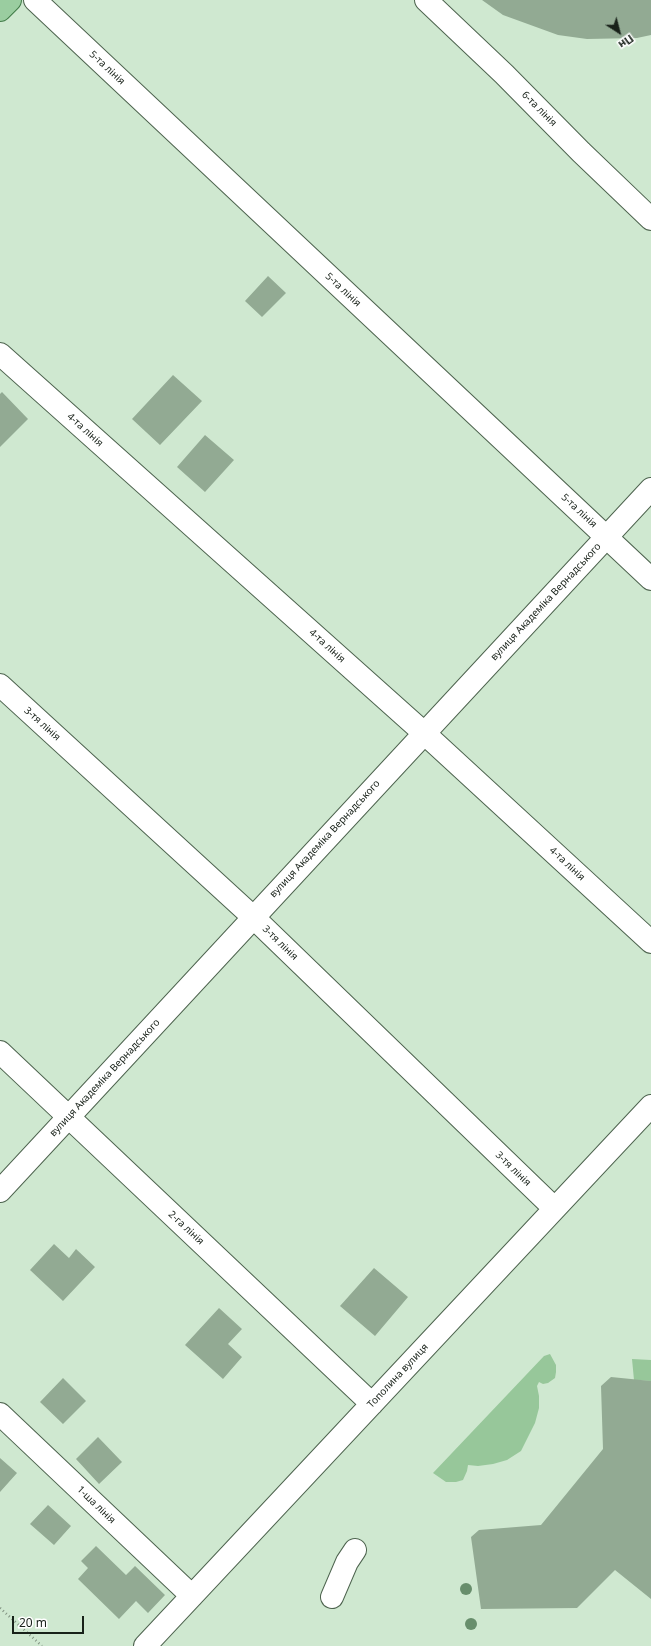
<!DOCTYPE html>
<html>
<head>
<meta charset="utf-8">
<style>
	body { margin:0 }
	#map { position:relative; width:651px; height:1646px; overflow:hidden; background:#cfe8d0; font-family:"Noto Sans",sans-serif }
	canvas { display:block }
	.north { position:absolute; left:599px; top:12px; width:40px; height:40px; -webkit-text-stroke:3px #fff; paint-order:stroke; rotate:144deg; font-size:11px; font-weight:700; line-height:16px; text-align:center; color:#182119 }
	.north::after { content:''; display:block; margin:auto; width:14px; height:18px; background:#182119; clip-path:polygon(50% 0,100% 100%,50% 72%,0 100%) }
	.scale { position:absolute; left:12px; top:1616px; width:72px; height:18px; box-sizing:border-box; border:2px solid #182119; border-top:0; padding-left:5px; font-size:12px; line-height:14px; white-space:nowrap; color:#182119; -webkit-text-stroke:3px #fff; paint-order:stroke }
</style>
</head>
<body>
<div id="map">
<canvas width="651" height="1646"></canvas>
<div class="north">Пн</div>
<div class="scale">20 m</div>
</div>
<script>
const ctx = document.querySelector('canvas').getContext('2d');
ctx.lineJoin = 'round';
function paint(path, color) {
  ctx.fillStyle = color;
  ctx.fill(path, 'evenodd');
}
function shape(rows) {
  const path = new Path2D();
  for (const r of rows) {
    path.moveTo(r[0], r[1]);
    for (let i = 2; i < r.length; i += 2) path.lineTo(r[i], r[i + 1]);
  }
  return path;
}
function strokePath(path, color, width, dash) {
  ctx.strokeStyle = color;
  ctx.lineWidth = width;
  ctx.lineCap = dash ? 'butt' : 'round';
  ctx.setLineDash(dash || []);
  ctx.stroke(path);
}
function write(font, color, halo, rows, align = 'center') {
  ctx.font = font + ' "Noto Sans",sans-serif';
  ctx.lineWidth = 3;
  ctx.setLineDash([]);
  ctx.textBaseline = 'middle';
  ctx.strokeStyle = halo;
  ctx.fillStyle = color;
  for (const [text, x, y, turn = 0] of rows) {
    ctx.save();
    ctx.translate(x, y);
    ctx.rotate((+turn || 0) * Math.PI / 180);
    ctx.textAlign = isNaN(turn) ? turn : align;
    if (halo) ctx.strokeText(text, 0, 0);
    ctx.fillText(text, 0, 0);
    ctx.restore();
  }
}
const green = shape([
	[550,1354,556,1365,556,1372,555,1378,548,1383,543,1384,539,1382,537,1386,539,1396,539,1408,535,1423,521,1451,507,1460,493,1464,478,1466,468,1465,467,1471,463,1480,456,1482,446,1482,433,1473,544,1356],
	[632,1359,651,1360,651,1381,634,1380]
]);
const building = shape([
	[482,0,651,0,651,35,637,38,587,39,558,35,503,15],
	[268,276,286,293,262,317,245,301],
	[173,375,202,401,160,445,132,419],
	[2,392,28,419,0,447,0,394],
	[205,435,234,460,205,492,177,467],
	[54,1244,69,1258,76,1249,95,1267,63,1301,30,1270],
	[374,1268,408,1297,375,1336,340,1306],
	[219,1308,242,1329,228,1344,242,1357,223,1379,185,1345],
	[611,1377,651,1381,651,1599,615,1570,577,1608,481,1609,471,1537,479,1530,541,1525,603,1449,601,1386],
	[63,1378,86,1401,63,1424,40,1402],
	[98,1437,122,1462,99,1484,76,1459],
	[0,1458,17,1473,0,1492],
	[48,1505,71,1526,54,1545,30,1524],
	[96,1546,126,1575,135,1566,165,1595,148,1613,136,1601,119,1619,78,1579,88,1568,81,1561]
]);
const path = shape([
	[0,1608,42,1646]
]);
const minor = shape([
	[35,0,651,579],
	[426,0,504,74,581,152,651,219],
	[0,354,424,733,651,942],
	[0,685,253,917,554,1208],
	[0,1052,372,1404],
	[0,1191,651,489],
	[0,1414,192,1596],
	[332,1597,347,1562,355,1550],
	[145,1646,651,1106]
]);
const major = shape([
	[0,10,10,0]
]);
const trees = [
	[466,1589],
	[471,1624]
];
const streetNames = [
	["5-та лінія",107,68,43],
	["6-та лінія",539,109,45],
	["5-та лінія",343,290,43],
	["4-та лінія",85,430,42],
	["5-та лінія",579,511,43],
	["вулиця Академіка Вернадського",546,602,-47],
	["4-та лінія",327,646,42],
	["3-тя лінія",42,724,42],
	["вулиця Академіка Вернадського",325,839,-47],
	["4-та лінія",567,864,43],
	["3-тя лінія",280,943,44],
	["вулиця Академіка Вернадського",105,1078,-47],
	["3-тя лінія",513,1169,44],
	["2-га лінія",186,1228,43],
	["Тополина вулиця",398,1376,-47],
	["1-ша лінія",96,1505,44]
];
paint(green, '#97c79a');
paint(building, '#92aa93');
strokePath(minor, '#4d634e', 24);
strokePath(major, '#407b47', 24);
strokePath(path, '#809281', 2.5, [1, 3]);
strokePath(minor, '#fff', 22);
strokePath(major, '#9acda0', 22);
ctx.fillStyle = '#688e6c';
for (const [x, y] of trees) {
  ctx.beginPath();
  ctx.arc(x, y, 6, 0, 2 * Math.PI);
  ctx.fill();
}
write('10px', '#182119', '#fff', streetNames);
</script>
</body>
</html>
